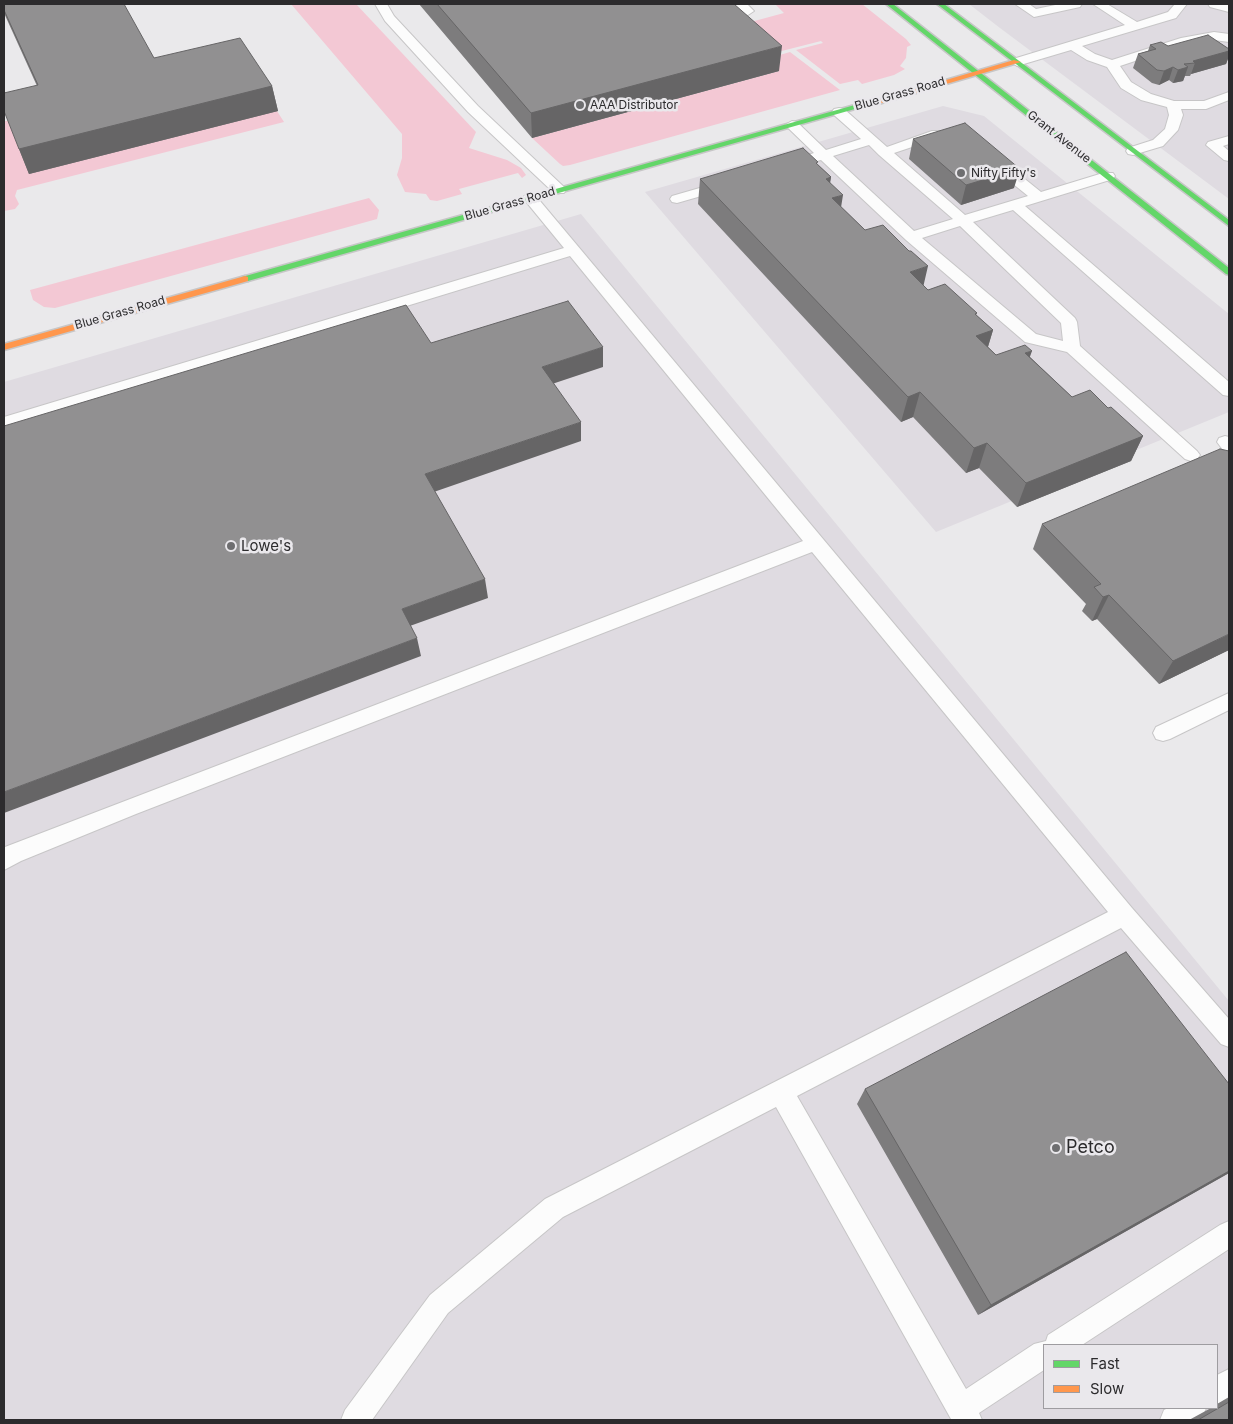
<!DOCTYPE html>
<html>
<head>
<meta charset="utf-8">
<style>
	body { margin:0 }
	#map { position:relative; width:1233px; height:1424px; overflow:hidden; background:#eae9eb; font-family:Inter,sans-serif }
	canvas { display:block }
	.frame { position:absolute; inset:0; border:5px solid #2c2b2d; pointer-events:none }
	.legend { position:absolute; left:1043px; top:1344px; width:175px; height:65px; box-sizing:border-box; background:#eae8ec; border:1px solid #9e9ca0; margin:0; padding:6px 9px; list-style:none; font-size:15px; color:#2c2b2d }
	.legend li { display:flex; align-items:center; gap:10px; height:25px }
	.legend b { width:25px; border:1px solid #9e9ca0 }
</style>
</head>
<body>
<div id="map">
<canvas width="1233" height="1424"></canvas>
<div class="frame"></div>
<ul class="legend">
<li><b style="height:6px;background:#63d668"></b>Fast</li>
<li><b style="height:6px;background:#ff974d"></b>Slow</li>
</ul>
</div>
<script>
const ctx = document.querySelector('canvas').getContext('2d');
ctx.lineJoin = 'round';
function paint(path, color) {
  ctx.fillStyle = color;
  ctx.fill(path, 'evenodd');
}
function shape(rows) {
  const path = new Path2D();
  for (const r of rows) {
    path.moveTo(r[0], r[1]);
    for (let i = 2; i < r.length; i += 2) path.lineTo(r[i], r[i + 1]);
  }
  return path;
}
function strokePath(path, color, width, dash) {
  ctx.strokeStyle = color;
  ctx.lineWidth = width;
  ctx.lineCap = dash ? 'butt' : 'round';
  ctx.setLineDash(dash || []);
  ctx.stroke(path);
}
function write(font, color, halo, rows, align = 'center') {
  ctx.font = font + ' Inter,sans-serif';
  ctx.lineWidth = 5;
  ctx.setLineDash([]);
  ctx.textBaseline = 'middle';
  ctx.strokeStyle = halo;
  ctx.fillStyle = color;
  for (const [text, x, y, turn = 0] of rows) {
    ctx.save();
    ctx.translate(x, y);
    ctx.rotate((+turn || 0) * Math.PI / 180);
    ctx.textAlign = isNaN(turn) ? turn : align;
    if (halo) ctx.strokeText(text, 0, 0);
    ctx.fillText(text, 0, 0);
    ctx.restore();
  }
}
const built = shape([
	[969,4,1229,4,1229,199,1000,28],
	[943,106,984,116,1229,314,1229,412,936,532,645,192],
	[581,214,1229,1001,1229,1420,4,1420,4,382],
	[1044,1345,1217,1345,1217,1408,1044,1408]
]);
const green = shape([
	[291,4,356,4,476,132,469,148,507,160,521,168,526,175,522,178,518,173,459,189,462,194,437,201,430,200,426,194,405,192,397,175,402,158,402,134],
	[775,4,862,4,906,39,911,45,907,47,906,58,900,66,905,69,894,75,862,84,858,80,840,84,796,50,823,43,821,41,770,54,736,26,784,13],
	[790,52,840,90,570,165,563,166,560,164,532,138,779,71,766,59],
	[277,111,284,122,17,190,15,196,19,204,15,209,4,211,4,121],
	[369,198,379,210,377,219,55,308,44,307,33,300,30,290]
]);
const lane = shape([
	[375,4,387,4,394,16,478,106,564,187,566,190,564,193,554,193,468,112,385,21,375,4],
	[734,4,747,4,754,11,748,15,744,14,734,4],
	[1015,4,1029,4,1036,9,1060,4,1082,4,1080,7,1034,17,1015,4],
	[1093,4,1107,4,1137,22,1168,12,1175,4,1187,4,1176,18,1082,46,1095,54,1112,60,1181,38,1214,32,1229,34,1229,42,1214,40,1183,45,1120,66,1131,82,1151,94,1174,101,1204,101,1229,92,1229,100,1206,109,1181,109,1183,115,1178,130,1163,146,1133,155,1128,154,1126,151,1128,148,1153,140,1165,129,1169,115,1167,107,1141,100,1121,88,1107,67,1087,60,1071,50,1017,66,1011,62,1013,59,1125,25,1093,4],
	[1208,4,1229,4,1229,12,1210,7,1208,4],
	[839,108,844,109,887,147,932,131,942,131,944,134,942,137,894,153,965,215,1028,196,990,165,988,162,990,159,1000,159,1041,192,1103,173,1113,173,1115,176,1113,179,1025,206,1229,382,1229,396,1223,395,1013,210,973,222,1075,318,1077,322,1080,346,1197,451,1200,455,1197,459,1191,461,1185,459,1067,352,1025,342,906,240,821,160,813,162,808,161,806,158,808,155,814,153,785,125,792,121,797,122,826,150,861,139,834,115,832,112,834,109,839,108],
	[869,145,879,155,953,219,914,231,833,156,869,145],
	[960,226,1061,323,1063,341,1036,334,922,238,960,226],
	[1229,136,1229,144,1223,146,1229,151,1229,161,1224,160,1206,145,1208,142,1229,136],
	[724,181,729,182,731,185,729,188,677,203,672,202,670,199,672,196,724,181],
	[530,194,535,195,1132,908,1229,1019,1229,1047,1221,1044,1121,928,797,1096,966,1389,1034,1344,1046,1341,1048,1335,1220,1225,1229,1221,1229,1249,1082,1345,1044,1345,1044,1370,979,1413,982,1420,951,1419,776,1107,563,1217,448,1313,372,1420,341,1420,345,1410,430,1295,545,1199,1108,912,812,552,136,814,21,861,4,870,4,848,5,847,803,541,570,256,4,429,4,417,564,248,523,198,525,195,530,194],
	[1225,436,1229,437,1229,452,1223,450,1217,442,1219,438,1225,436],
	[1229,693,1229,710,1170,739,1163,741,1156,739,1153,733,1156,727,1229,693],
	[1229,1369,1229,1400,1217,1406,1217,1375,1229,1369],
	[1168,1408,1206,1408,1202,1418,1198,1420,1160,1420,1164,1410,1168,1408]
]);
const fast = shape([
	[886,4,893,4,1229,268,1229,275,1226,274,886,4],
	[937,4,944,4,1229,220,1229,226,937,4],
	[862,103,869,105,248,281,242,281,241,279,242,277,862,103]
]);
const slow = shape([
	[1014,60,1021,62,868,107,861,105,1014,60],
	[245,276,248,277,248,281,4,350,4,344,245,276]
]);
const wall = shape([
	[4,4,154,58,272,86,278,111,29,174,19,149,37,86,4,13],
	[419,4,734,4,779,71,532,138],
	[1150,45,1229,49,1229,56,1226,64,1191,74,1190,76,1185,76,1183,81,1173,83,1169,80,1159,85,1152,83,1133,68,1138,54,1148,51],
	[913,139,1014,188,961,205,909,159],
	[818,165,831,177,830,182,841,207,928,290,977,313,976,315,993,330,988,347,996,355,1030,357,1072,397,1108,408,1143,436,1131,461,1017,507,979,468,966,473,913,417,901,422,698,204,700,179],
	[1042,524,1229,650,1159,684,1097,619,1092,621,1082,611,1086,604,1033,549],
	[1229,1084,1229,1173,978,1315,857,1104,865,1089],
	[1229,1397,1229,1420,1189,1420,1211,1408,1217,1408,1217,1404]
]);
const shadedWall = shape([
	[782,46,779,71,532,138,531,113],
	[1229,51,1229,56,1226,64,1191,74,1195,63,1193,61],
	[1173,67,1169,80,1159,85,1164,71],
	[1188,67,1183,81,1173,83,1178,70],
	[272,86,278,111,29,174,19,149],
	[1020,169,1014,188,961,205,966,185],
	[831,177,827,202,826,179],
	[843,195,839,220,832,198],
	[928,266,922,292,910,272],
	[993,330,985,356,976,336],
	[603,347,603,367,543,387,542,367],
	[1032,351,1023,376,1025,353],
	[920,392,913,417,901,422,908,397],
	[581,422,581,441,428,494,425,474],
	[1143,436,1131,461,1017,507,1026,483],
	[987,443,979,468,966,473,974,448],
	[485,579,488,598,407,627,402,609],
	[1109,595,1097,619,1092,621,1103,597],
	[1229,634,1229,650,1159,684,1173,661],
	[417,638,421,656,4,813,4,792],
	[1229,1171,1229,1173,978,1315,991,1305]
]);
const building = shape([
	[4,4,124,4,154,58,240,38,272,86,19,149,4,111,4,93,38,85,4,10,4,4],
	[437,4,734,4,782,46,531,113,437,4],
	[1208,35,1229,49,1229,51,1193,61,1195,63,1184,64,1188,67,1178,70,1173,67,1164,71,1157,70,1138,54,1156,49,1150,45,1161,42,1168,46,1208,35],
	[965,123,1020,169,966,185,913,139,965,123],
	[803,148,818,162,816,163,831,177,826,179,843,195,832,198,865,230,883,225,909,251,911,251,928,266,910,272,928,290,945,284,977,313,975,314,993,330,976,336,996,355,1025,345,1032,351,1025,353,1072,397,1090,390,1108,408,1111,407,1143,436,1026,483,987,443,974,448,920,392,908,397,700,179,803,148],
	[568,301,603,347,542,367,581,422,425,474,485,579,402,609,417,638,4,792,4,426,406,305,431,343,568,301],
	[1220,449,1229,451,1229,634,1173,661,1109,595,1103,597,1094,587,1101,584,1042,524,1220,449],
	[1126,952,1229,1084,1229,1171,991,1305,865,1089,1126,952],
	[1229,1402,1229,1420,1198,1420,1229,1402]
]);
const markers = [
	[580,105,5,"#6e6e70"],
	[961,173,5,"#6e6e70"],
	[231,546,5,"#6e6e70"],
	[1056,1148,5,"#6e6e70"]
];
const farStreetnames = [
	["Blue Grass Road",900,94,-16],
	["Grant Avenue",1059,137,38],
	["Blue Grass Road",510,204,-16],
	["Blue Grass Road",120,313,-16]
];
const farPoinames = [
	["AAA Distributor",590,105],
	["Nifty Fifty's",971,173]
];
const poiNames = [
	["Lowe's",241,546]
];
const nearPoinames = [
	["Petco",1066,1148]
];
paint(built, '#dfdbe1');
paint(green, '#f3c8d4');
strokePath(lane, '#c7c6c7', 2);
strokePath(fast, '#c7c6c7', 3);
strokePath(slow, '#c7c6c7', 3);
paint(lane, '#fcfcfc');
paint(fast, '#63d668');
paint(slow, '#ff974d');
paint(wall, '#7d7c7d');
paint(shadedWall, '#666566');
paint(building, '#919091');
strokePath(building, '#666566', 1);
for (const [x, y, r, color] of markers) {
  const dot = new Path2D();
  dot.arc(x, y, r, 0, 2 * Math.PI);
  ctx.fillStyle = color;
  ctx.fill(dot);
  strokePath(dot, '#eae8ec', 2);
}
write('12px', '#2c2b2d', '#eae8ec', farStreetnames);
write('12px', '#2c2b2d', '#eae8ec', farPoinames, 'left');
write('15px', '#2c2b2d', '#eae8ec', poiNames, 'left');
write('18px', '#2c2b2d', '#eae8ec', nearPoinames, 'left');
</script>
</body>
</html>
